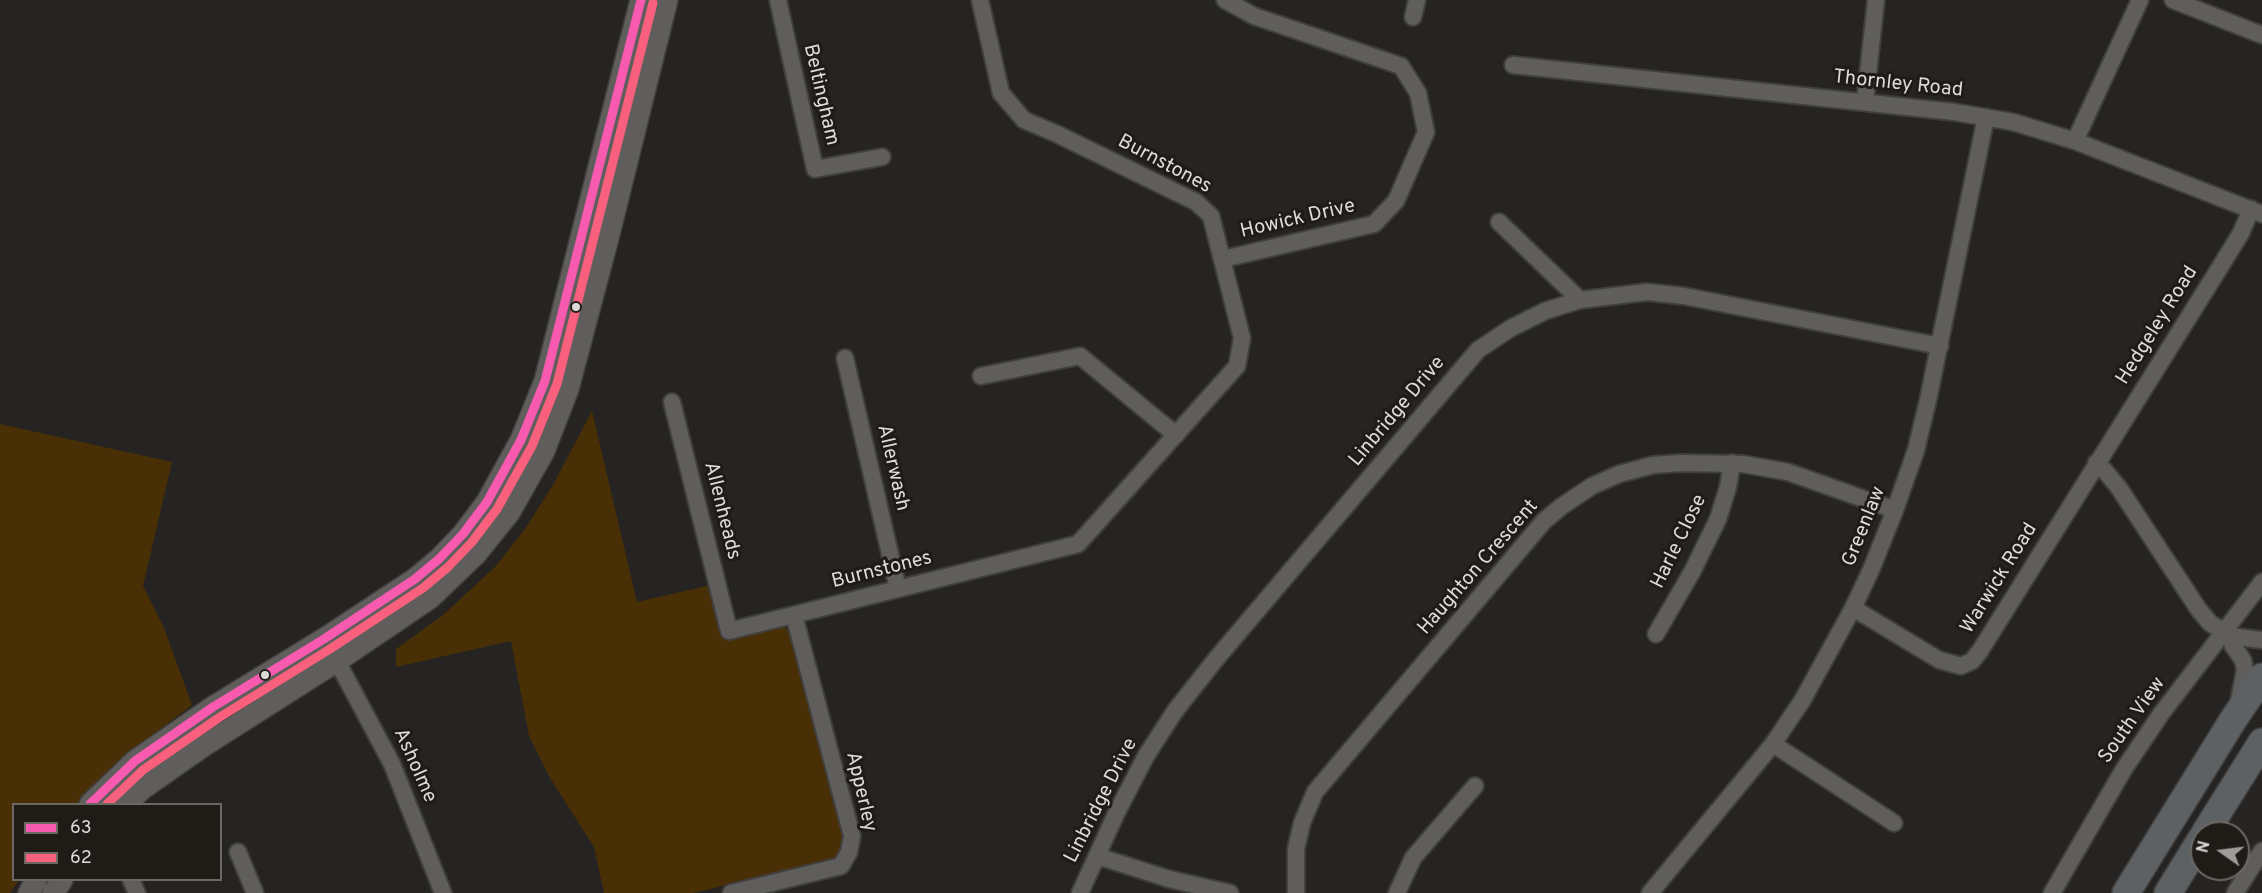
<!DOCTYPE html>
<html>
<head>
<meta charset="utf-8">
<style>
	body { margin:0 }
	#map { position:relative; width:2262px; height:893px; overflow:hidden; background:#262422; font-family:Overpass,sans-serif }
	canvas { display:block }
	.legend { position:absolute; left:12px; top:803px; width:210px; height:78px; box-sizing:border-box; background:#1f1b17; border:2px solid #6b6864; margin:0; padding:8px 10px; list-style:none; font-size:18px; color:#dedbd8 }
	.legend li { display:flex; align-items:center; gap:12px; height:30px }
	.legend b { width:30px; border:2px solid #6b6864 }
	.north { position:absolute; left:2190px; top:821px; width:60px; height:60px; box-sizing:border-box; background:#1f1b17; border:2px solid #6b6864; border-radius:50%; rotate:284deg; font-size:16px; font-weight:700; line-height:24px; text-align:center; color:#dedbd8 }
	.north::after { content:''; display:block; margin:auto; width:21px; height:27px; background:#9e9b98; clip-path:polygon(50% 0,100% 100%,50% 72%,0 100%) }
</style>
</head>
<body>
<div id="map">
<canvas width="2262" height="893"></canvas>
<ul class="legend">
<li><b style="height:8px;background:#f75aaf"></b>63</li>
<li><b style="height:8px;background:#f8607d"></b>62</li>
</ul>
<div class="north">N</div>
</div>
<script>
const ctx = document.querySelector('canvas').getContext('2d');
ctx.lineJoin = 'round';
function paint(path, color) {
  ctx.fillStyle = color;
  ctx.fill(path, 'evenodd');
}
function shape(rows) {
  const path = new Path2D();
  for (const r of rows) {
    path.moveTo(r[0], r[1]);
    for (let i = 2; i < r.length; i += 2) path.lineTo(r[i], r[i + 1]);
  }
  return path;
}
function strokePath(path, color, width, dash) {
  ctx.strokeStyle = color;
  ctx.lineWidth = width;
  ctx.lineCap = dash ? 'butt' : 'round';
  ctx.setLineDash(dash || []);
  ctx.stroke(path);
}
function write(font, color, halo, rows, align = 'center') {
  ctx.font = font + ' Overpass,sans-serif';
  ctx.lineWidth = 6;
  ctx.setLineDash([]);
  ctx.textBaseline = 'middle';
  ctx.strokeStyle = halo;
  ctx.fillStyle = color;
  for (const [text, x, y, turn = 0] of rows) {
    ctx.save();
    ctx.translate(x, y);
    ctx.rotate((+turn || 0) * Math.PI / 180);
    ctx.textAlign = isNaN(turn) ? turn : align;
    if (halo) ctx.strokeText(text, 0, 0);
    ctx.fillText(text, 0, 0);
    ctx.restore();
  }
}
const green = shape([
	[592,411,637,602,711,585,724,639,785,627,794,641,845,834,841,849,835,859,693,893,604,893,594,847,550,778,529,736,511,641,396,667,396,649,443,615,495,567,525,529,553,485],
	[0,424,172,462,143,586,164,628,192,705,123,757,82,804,14,804,14,880,19,880,10,893,0,893]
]);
const minor = shape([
	[778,0,815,169,882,157],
	[2173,0,2262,35],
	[1413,17,1417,0],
	[1513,65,1954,112,2013,122,2075,141,2262,214],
	[1865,102,1876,0],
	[2075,141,2140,0],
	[1499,222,1580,300],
	[1223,259,1374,224,1396,201,1426,132,1418,93,1401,66,1254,16,1225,0],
	[845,358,898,589],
	[981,376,1080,356,1176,435],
	[672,402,729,631,1078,544,1237,366,1242,338,1211,216,1196,202,1057,134,1024,120,1001,93,980,0],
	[2096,463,2105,471,2119,488,2199,610,2210,623,2230,636,2262,640],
	[1853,608,1939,660,1961,666,1972,661,1980,651,2217,272,2241,233,2251,209],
	[1656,634,1692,572,1718,519,1728,487,1732,463],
	[2230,636,2233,646,2243,660,2245,670,2239,700],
	[337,661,392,764,443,893],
	[1773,744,1894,823],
	[238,852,255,893],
	[1097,856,1169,879,1230,893],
	[131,880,137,893],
	[731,893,841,866,849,852,852,836,794,615],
	[1080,893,1116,814,1146,756,1175,711,1216,659,1478,350,1511,328,1545,311,1580,300,1647,292,1684,296,1940,346],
	[1296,893,1296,849,1302,823,1315,792,1544,521,1562,506,1592,486,1619,474,1653,465,1680,463,1743,464,1788,472,1895,510],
	[1397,893,1413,858,1475,786],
	[1650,893,1773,744,1802,701,1853,608,1871,570,1895,510,1916,450,1928,400,1986,117],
	[2052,893,2124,769,2161,714,2262,582],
	[2235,893,2262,851]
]);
const tertiary = shape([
	[90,804,135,761,213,707,324,639,415,579,439,559,463,534,487,502,521,440,545,381,641,0],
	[126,804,142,789,205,745,337,661,430,598,476,554,509,513,544,451,568,389,608,238,667,0],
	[29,893,36,880],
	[53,893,62,880]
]);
const trunk = shape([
	[2205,833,2262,742],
	[2126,893,2233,720,2262,677],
	[2168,893,2202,838]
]);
const bus1 = shape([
	[90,804,135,761,213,707,324,639,415,579,439,559,463,534,487,502,521,440,545,381,641,0]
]);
const bus2 = shape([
	[107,804,143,770,220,717,330,649,423,588,448,567,472,542,497,509,532,446,557,384,653,3]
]);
const markers = [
	[576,307,5,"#dedbd8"],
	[265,675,5,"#dedbd8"]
];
const streetNames = [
	["Thornley Road",1898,85,6],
	["Beltingham",820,95,77],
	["Burnstones",1164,165,28],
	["Howick Drive",1298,220,-13],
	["Hedgeley Road",2158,326,-58],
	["Linbridge Drive",1398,412,-50],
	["Allerwash",892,468,77],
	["Allenheads",721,511,76],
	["Greenlaw",1865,527,-68],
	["Harle Close",1680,542,-64],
	["Haughton Crescent",1479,568,-49],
	["Burnstones",882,571,-14],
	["Warwick Road",2000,579,-58],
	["South View",2133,721,-55],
	["Asholme",414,766,66],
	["Apperley",860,792,77],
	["Linbridge Drive",1102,801,-63]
];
paint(green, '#492f05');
strokePath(minor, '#403f3d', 20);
strokePath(tertiary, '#403f3d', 24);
strokePath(trunk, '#403f3d', 30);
strokePath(minor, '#5f5e5c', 16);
strokePath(tertiary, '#5f5e5c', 21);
strokePath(trunk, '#5e6163', 27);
strokePath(bus1, '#f75aaf', 9);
strokePath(bus2, '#f8607d', 9);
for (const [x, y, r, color] of markers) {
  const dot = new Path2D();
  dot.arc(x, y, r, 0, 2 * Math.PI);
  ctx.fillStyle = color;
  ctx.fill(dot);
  strokePath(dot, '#1f1b17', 2);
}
write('20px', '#dedbd8', '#1f1b17', streetNames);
</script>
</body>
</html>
